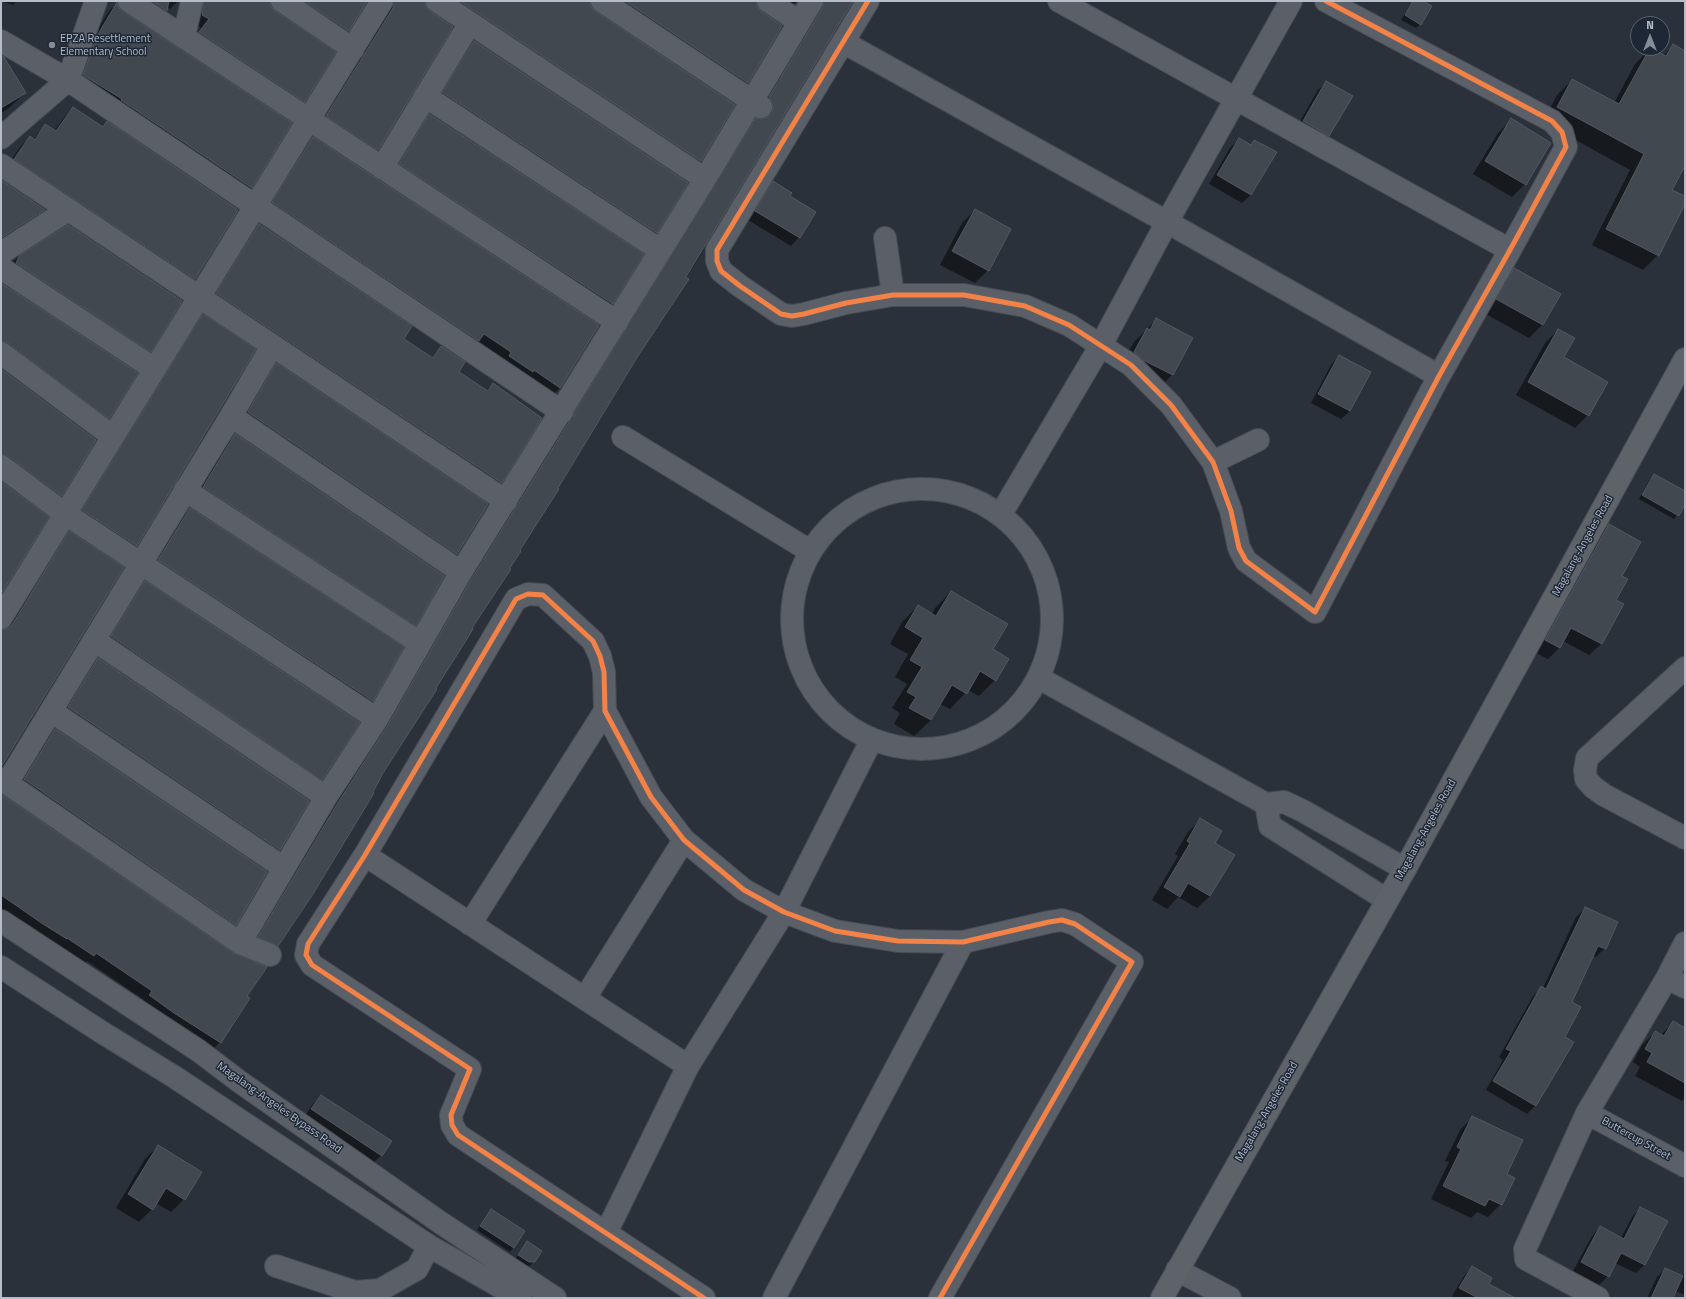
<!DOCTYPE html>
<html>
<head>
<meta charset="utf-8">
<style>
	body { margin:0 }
	#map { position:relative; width:1686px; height:1299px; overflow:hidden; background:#2a313a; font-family:"Titillium Web",sans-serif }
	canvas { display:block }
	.frame { position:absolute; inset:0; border:2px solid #b5bdcb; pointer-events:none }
	.north { position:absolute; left:1630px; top:16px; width:40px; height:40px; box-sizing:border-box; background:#1d2735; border:1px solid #5a6371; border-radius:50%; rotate:0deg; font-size:11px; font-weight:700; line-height:16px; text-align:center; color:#b5bdcb }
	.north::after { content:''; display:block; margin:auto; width:14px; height:18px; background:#848c98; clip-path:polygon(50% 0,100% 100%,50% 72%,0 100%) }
</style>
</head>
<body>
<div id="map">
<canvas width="1686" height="1299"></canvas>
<div class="frame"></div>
<div class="north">N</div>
</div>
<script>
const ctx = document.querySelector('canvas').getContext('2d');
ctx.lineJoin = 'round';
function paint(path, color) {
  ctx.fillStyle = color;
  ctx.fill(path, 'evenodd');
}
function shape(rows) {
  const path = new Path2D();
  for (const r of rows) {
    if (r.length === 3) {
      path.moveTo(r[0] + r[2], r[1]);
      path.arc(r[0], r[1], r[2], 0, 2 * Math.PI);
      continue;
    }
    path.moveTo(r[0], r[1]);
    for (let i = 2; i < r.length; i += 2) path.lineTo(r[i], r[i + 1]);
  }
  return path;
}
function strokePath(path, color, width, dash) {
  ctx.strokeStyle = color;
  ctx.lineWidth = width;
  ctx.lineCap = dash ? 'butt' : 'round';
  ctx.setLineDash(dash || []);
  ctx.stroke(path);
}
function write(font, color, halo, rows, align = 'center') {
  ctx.font = font + ' "Titillium Web",sans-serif';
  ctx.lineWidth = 3;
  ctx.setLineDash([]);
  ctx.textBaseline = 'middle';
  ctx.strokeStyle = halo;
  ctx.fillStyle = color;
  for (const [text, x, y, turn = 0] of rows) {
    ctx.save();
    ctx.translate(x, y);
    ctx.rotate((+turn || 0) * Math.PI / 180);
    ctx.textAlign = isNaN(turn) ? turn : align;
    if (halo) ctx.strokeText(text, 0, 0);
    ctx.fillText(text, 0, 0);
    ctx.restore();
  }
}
const shadow = shape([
	[1,1,17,1,13,5],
	[131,1,178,1,170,9,167,6,166,10,158,18],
	[193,1,269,1,304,101,296,109,192,41,201,28,194,23],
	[284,1,366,1,348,30,340,39],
	[383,1,424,1,378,149,369,158,319,124],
	[439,1,458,1,699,162,692,169],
	[604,1,755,1,756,7,760,12,781,26,747,83,739,91],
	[770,1,797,1,786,12],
	[813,1,852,1,705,243,704,249,277,945,269,954,251,945,464,588,561,432,565,428,567,422,748,128,756,119,765,120,766,116,761,106],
	[1413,1,1421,1,1420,24,1416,28,1401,20],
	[116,4,121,12,291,123,251,188,243,195,76,83,89,45,109,11],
	[474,42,656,232,648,241,435,101,466,50],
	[1673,45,1685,52,1685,164,1671,190,1685,197,1685,202,1658,255,1643,270,1592,245,1630,170,1543,122,1557,95,1572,80,1614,103,1635,64,1650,49,1663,56],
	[1,59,25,93,9,108,1,113],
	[1327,82,1329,135,1320,144,1295,130,1318,90],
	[73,108,102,127,107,122,195,279,186,287,6,167,21,146,30,137,33,140,45,125,54,131,65,116],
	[430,115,642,254,612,304,604,311,392,172,422,123],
	[1511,120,1525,184,1512,197,1473,174,1498,133],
	[313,138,560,388,551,396,265,211,304,147],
	[1239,139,1250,146,1255,141,1251,195,1242,203,1209,184,1230,148],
	[1,181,44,210,36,218,1,240],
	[773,183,788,196,799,237,791,246,748,220,765,191],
	[975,210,988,270,975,283,940,265,962,223],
	[259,225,403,339,432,359,442,347,458,372,486,391,493,385,541,418,501,482,494,489,210,301,252,232],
	[68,226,150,351,142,359,5,269,13,261],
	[1514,269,1542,325,1529,338,1484,313,1501,282],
	[1,284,109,418,100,426,1,352],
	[203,316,136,545,129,553,76,518,196,323],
	[1156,320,1192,338,1172,375,1159,388,1121,365,1134,342],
	[1558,330,1562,357,1588,415,1575,428,1516,395,1545,343],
	[1339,356,1350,411,1341,419,1311,403,1331,365],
	[277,365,487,505,456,554,449,561,241,420,269,372],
	[1,370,61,495,53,503,1,465],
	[235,435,415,625,407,633,195,495,227,443],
	[1654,475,1685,492,1685,502,1674,519,1639,499,1650,479],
	[190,509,402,648,372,701,364,708,151,568,182,517],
	[1609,525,1620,576,1615,600,1623,605,1601,644,1589,655,1563,641,1559,648,1548,659,1534,652,1598,536],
	[69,533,1,767,1,631,6,630,61,541],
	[145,582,322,779,314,787,104,645,137,590],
	[951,592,992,650,995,680,979,696,968,690,950,709,940,704,931,720,914,736,894,724,900,713,892,708,907,684,895,677,908,654,890,644,902,622,918,606,932,614,935,608],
	[98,659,308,801,279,850,271,858,60,716,90,667],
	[55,730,266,872,235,924,228,932,17,787,47,737],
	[1,795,245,997,220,1042,212,1050,142,1004,144,1000,87,961,84,964,1,909],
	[1200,820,1213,844,1210,896,1197,908,1178,897,1167,909,1152,900,1178,856,1175,854,1188,832],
	[1585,908,1605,948,1596,957,1592,955,1570,1003,1563,1038,1572,1043,1535,1106,1527,1114,1486,1090,1503,1060,1499,1057,1533,996,1543,988,1576,917],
	[1673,1023,1685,1030,1685,1098,1682,1101,1635,1076,1640,1067,1633,1062,1642,1045,1655,1032,1661,1035],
	[321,1096,382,1155,373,1163,304,1118,312,1105],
	[1473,1117,1501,1204,1488,1217,1477,1212,1471,1218,1431,1199,1449,1162,1445,1161,1460,1130],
	[158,1146,184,1199,171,1212,156,1203,152,1209,139,1222,116,1208,145,1159],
	[1640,1208,1667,1221,1644,1265,1636,1273,1615,1263,1608,1276,1599,1285,1573,1271,1592,1236,1600,1227,1621,1238,1632,1217],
	[491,1210,513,1248,510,1252,477,1230],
	[527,1243,534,1261,530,1266,524,1266,515,1259],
	[1472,1267,1488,1284,1511,1298,1454,1298,1452,1296,1464,1276],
	[1665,1269,1683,1276,1685,1271,1685,1295,1675,1291,1672,1298,1647,1298,1657,1277]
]);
const building = shape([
	[152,1,169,1,167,11,152,1],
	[204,1,270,1,271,7,275,11,336,52,305,102,199,32,209,19,202,15,204,1],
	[304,1,367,1,349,31,304,1],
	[394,1,425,1,426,7,430,11,453,27,378,150,326,116,393,8,394,1],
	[460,1,590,1,591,7,595,11,735,105,701,161,460,1],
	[625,1,756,1,757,7,761,11,782,26,748,83,625,1],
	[824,1,853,1,686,277,689,279,638,356,558,488,559,489,520,550,521,551,510,568,511,569,472,628,473,629,460,650,436,688,437,689,383,773,373,792,374,793,313,894,278,946,258,937,337,804,388,725,472,578,569,422,573,419,574,413,756,118,761,119,766,118,772,114,773,107,772,102,769,97,823,7,824,1],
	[1413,1,1423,1,1432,6,1421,25,1405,15,1413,1],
	[117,2,118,7,122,11,292,123,252,188,121,100,122,99,83,75,97,36,117,2],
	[474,41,688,183,657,233,442,92,474,41],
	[1673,44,1685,51,1685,166,1672,190,1685,196,1685,204,1659,256,1606,229,1644,154,1557,107,1572,79,1619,104,1650,48,1666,56,1673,44],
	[1,55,4,57,26,93,1,108,1,55],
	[1326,81,1353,96,1329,136,1303,121,1326,81],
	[73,107,103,127,107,121,238,210,195,279,14,159,30,136,35,140,45,124,56,131,73,107],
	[429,114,644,254,613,304,399,164,429,114],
	[1511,118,1551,143,1526,185,1485,161,1511,118],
	[313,137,599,325,560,388,534,370,533,372,509,356,511,352,484,334,479,341,272,202,313,137],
	[1239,138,1251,145,1254,140,1277,152,1251,195,1217,175,1239,138],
	[1,180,45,210,1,238,1,180],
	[773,181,792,193,790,196,816,212,800,238,755,211,773,181],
	[975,209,1011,229,989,271,952,251,975,209],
	[259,224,412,326,404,339,433,358,441,346,465,362,459,372,488,391,493,383,542,418,502,483,216,293,259,224],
	[68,225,182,301,151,352,16,263,20,255,68,225],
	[1514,268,1561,294,1543,325,1496,299,1514,268],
	[1,283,138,373,109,419,8,343,1,341,1,283],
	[203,314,256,349,137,546,82,510,203,314],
	[1156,318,1193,338,1173,375,1143,360,1134,352,1147,328,1150,330,1156,318],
	[1558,329,1575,338,1564,357,1608,382,1589,416,1528,382,1558,329],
	[1339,355,1371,372,1350,411,1318,394,1339,355],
	[276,363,488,504,457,554,248,412,276,363],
	[1,369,96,440,62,496,8,456,1,454,1,369],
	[235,434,444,576,416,626,203,487,235,434],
	[1654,474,1685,491,1685,504,1679,516,1642,495,1654,474],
	[1,482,49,517,1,594,1,482],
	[190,508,404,647,373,701,158,560,190,508],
	[1609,524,1641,542,1622,576,1628,579,1616,600,1624,604,1602,644,1571,628,1560,648,1545,640,1609,524],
	[69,531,124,567,1,767,1,630,7,629,12,625,69,531],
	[145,581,360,723,322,780,111,636,145,581],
	[951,591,1008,624,993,649,1009,659,996,681,980,671,967,694,952,685,931,720,909,708,916,697,907,692,922,667,910,660,923,638,905,627,918,605,936,616,951,591],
	[98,658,309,801,280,850,68,707,98,658],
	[55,729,267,872,236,925,24,779,55,729],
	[1,794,233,953,267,967,247,996,250,998,221,1043,174,1013,149,995,152,991,96,953,94,956,67,938,67,939,43,924,1,895,1,794],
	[1200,818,1222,831,1215,843,1235,855,1210,896,1188,883,1180,897,1164,887,1190,843,1187,841,1200,818],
	[1585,907,1618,922,1606,949,1598,946,1572,1002,1581,1007,1565,1037,1574,1042,1536,1106,1493,1081,1511,1051,1506,1049,1541,986,1546,989,1585,907],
	[1673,1021,1685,1028,1685,1083,1647,1062,1652,1053,1645,1049,1655,1031,1664,1036,1673,1021],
	[321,1095,392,1141,382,1156,311,1109,321,1095],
	[1472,1116,1523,1140,1507,1174,1515,1178,1502,1205,1489,1199,1485,1206,1443,1186,1461,1149,1457,1147,1472,1116],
	[158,1145,202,1172,185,1200,166,1188,153,1210,128,1194,158,1145],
	[1640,1207,1668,1221,1645,1265,1621,1253,1609,1277,1581,1262,1600,1226,1624,1239,1640,1207],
	[491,1209,525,1231,514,1248,480,1226,491,1209],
	[527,1241,542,1251,535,1262,529,1262,518,1255,527,1241],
	[1472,1266,1492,1278,1489,1284,1515,1298,1478,1298,1459,1288,1472,1266],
	[1665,1268,1683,1276,1673,1298,1651,1298,1665,1268]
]);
const minor = shape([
	[129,1,617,322],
	[282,1,353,49],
	[437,1,705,179],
	[602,1,761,107],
	[768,1,799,22],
	[868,1,717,250,717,261,721,271,740,286,781,314,792,316,804,314,846,303,893,295,964,295,1025,306,1069,325,1131,365,1171,405,1213,462,1231,511,1239,548,1246,561,1315,612,1439,376,1510,250,1566,147,1562,132,1552,121,1326,1],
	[1059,1,1510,250],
	[184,36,192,1],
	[1,41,68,80,562,412],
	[843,42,1167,222,1439,376],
	[425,96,660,250],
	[1,138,68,80,96,1],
	[1,165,506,501],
	[382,168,470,23],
	[885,238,893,295],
	[1,253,68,210],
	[1,268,153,368],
	[1,353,112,436],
	[231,416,461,572],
	[623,437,810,551],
	[1213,462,1258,440],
	[1,466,64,513,377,719],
	[922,619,130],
	[185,490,420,643],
	[1001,514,1101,345,1167,222,1291,1],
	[1,618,382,1],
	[94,640,326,797],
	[1685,668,1587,758,1585,770,1586,779,1593,787,1604,795,1685,838],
	[1039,678,1266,804,1284,802,1303,811,1405,869],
	[51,711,284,868],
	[1,779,240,943,270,955],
	[7,783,231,416,272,346],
	[1266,804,1270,826,1387,900],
	[365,855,688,1066],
	[1,921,199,1051,240,1082,441,1223,555,1298],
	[470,924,605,711],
	[240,943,326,797,377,719,461,572,705,179,812,1],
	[1,967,103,1033,173,1076,429,1246,520,1298],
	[1667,978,1685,987],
	[585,998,684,840],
	[1587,1113,1685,1166],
	[606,1233,688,1066,784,912,872,739],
	[276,1266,355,1292,380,1290,417,1269,429,1246],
	[1177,1270,1230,1298],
	[704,1298,458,1135,452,1125,451,1115,470,1069,312,965,306,955,308,944,365,855,516,599,528,594,543,595,593,641,600,656,604,672,605,711,651,797,684,840,744,890,784,912,835,931,898,941,963,942,1049,922,1062,920,1075,924,1132,962,940,1298],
	[774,1298,963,942],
	[1598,1298,1526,1259,1525,1249,1587,1113,1667,978,1685,943]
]);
const major = shape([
	[1162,1298,1405,869,1685,359]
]);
const cycleway = shape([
	[868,1,717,250,717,261,721,271,740,286,781,314,792,316,804,314,846,303,893,295,964,295,1025,306,1069,325,1131,365,1171,405,1213,462,1231,511,1239,548,1246,561,1315,612,1439,376,1510,250,1566,147,1562,132,1552,121,1326,1],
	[704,1298,458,1135,452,1125,451,1115,470,1069,312,965,306,955,308,944,365,855,516,599,528,594,543,595,593,641,600,656,604,672,605,711,651,797,684,840,744,890,784,912,835,931,898,941,963,942,1049,922,1062,920,1075,924,1132,962,940,1298]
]);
const markers = [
	[52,45,4,"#848c98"]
];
const poiNames = [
	["EPZA Resettlement",60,39],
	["Elementary School",60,52]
];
const streetNames = [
	["Magalang-Angeles Road",1583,546,-61],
	["Magalang-Angeles Road",1426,830,-61],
	["Magalang-Angeles Bypass Road",279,1108,35],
	["Magalang-Angeles Road",1267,1112,-60],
	["Buttercup Street",1636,1139,29]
];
paint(shadow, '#0007');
paint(building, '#424850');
strokePath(building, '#525861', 1);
strokePath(minor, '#474c53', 24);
strokePath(major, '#484e57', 24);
strokePath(minor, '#5b6068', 22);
strokePath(major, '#5e6269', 22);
strokePath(cycleway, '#f48246', 5);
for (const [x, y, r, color] of markers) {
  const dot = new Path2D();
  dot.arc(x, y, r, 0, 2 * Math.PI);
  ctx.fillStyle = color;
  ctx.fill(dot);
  strokePath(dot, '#1d2735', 1.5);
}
write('11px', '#b5bdcb', '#1d2735', poiNames, 'left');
write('11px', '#b5bdcb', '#1d2735', streetNames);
</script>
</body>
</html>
